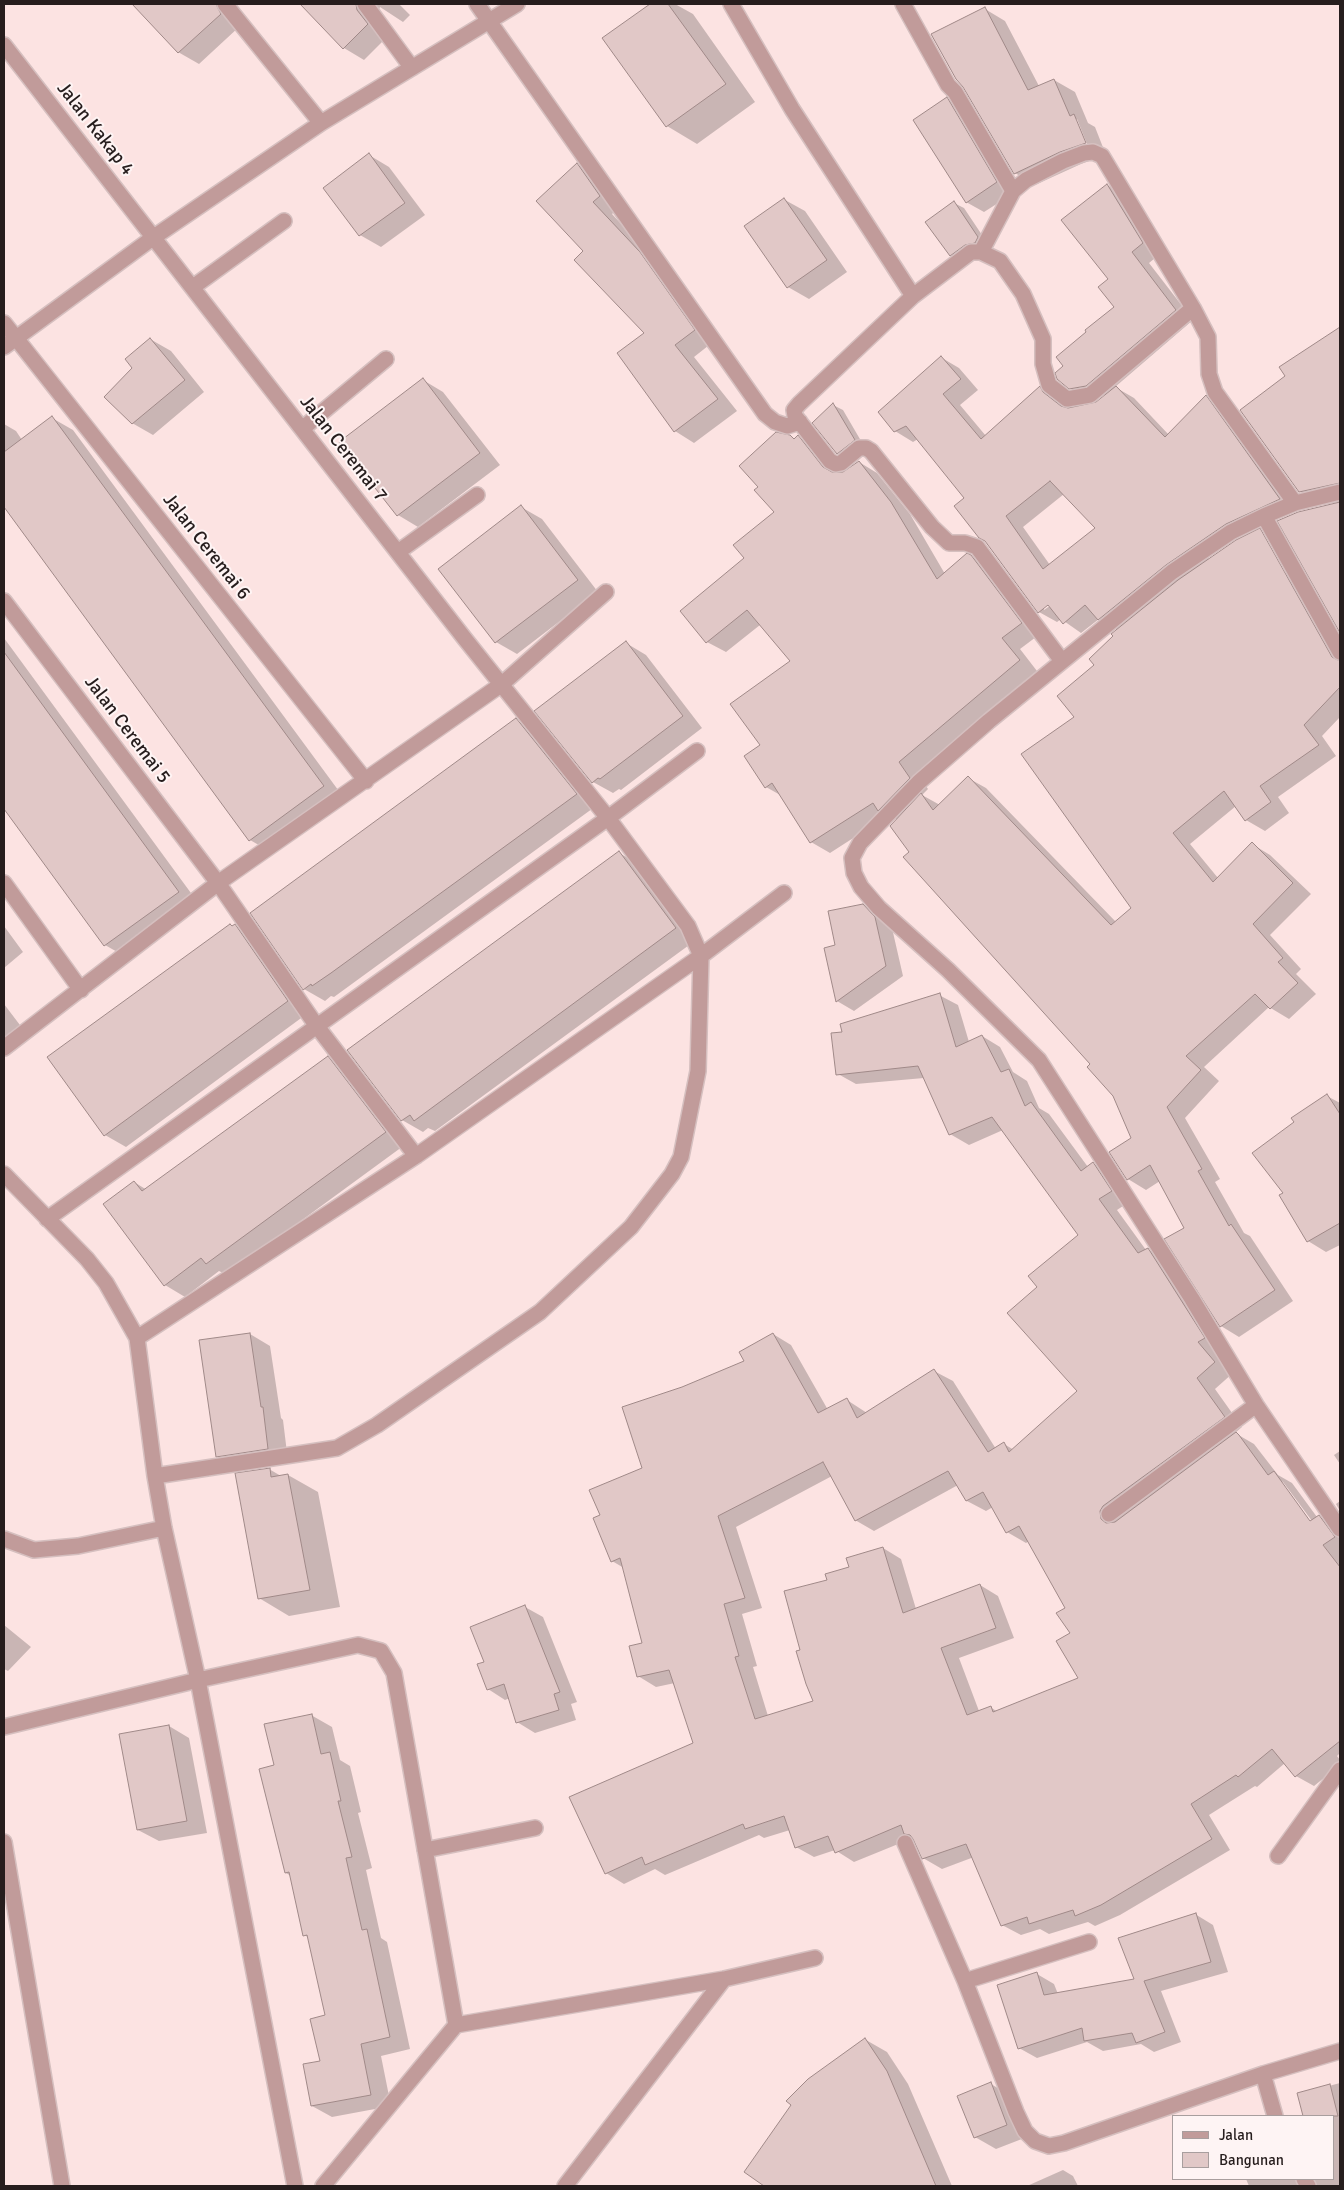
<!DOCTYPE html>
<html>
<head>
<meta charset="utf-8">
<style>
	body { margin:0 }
	#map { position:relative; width:1344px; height:2190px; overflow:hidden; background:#fce3e2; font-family:Signika,sans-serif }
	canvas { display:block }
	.frame { position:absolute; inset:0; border:5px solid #261d1d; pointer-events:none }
	.legend { position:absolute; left:1172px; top:2115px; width:162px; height:65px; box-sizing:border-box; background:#fef4f4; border:1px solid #a89e9e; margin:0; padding:6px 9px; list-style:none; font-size:15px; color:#261d1d }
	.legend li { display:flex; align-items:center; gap:10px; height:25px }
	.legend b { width:25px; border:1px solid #a89e9e }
</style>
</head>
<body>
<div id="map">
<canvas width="1344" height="2190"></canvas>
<div class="frame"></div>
<ul class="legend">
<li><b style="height:6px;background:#c19b9a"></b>Jalan</li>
<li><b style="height:14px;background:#e1c8c7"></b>Bangunan</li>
</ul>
</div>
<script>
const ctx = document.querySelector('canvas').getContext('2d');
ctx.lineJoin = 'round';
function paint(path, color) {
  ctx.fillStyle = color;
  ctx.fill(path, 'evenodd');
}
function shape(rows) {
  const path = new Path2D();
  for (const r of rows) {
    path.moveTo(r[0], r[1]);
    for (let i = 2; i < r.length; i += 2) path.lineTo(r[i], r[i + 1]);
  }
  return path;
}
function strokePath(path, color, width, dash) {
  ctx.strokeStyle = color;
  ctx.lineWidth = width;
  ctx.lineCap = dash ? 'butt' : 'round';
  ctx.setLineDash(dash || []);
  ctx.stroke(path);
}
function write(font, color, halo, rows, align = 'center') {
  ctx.font = font + ' Signika,sans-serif';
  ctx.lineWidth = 4;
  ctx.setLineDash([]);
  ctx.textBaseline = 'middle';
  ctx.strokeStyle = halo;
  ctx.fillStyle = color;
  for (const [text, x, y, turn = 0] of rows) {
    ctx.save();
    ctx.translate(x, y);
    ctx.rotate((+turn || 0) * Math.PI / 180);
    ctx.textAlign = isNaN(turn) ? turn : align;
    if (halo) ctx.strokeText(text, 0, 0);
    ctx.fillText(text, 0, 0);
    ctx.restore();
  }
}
const shadow = shape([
	[157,4,218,4,239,27,199,64,178,52,144,15],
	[320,4,399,4,410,15,403,22,380,7,376,18,388,36,364,60,344,48,310,13],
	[652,4,675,4,693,14,755,102,697,144,667,126,604,38],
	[985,9,1005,21,1039,86,1054,80,1075,92,1088,123,1095,127,1106,155,1081,164,1035,185,1015,173],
	[1075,119,1077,119,1089,149,1087,150],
	[947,99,965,109,1014,193,984,212,966,202],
	[369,155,389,167,425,215,381,247,360,235,325,188],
	[577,164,596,175,619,208,612,214,659,265,713,342,694,357,737,411,694,443,675,431,618,353,646,333,585,251],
	[1107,185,1125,195,1160,254,1149,263,1193,320,1115,387,1134,398,1169,435,1206,396,1224,406,1297,509,1244,534,1208,558,1228,570,1283,571,1301,581,1340,651,1340,717,1322,736,1336,756,1278,797,1289,813,1265,831,1246,820,1236,806,1190,844,1218,878,1252,844,1270,855,1311,894,1270,935,1301,969,1296,974,1316,994,1289,1019,1269,1007,1204,1067,1219,1081,1185,1118,1220,1179,1215,1182,1244,1233,1250,1236,1293,1301,1239,1337,1221,1326,1166,1239,1186,1229,1160,1181,1146,1190,1128,1179,1132,1138,1114,1096,1092,1064,911,853,897,820,889,815,830,853,811,842,782,796,766,787,762,746,792,661,760,625,726,652,707,642,746,558,776,512,789,436,795,440,798,437,817,448,837,473,844,473,859,462,877,473,910,514,945,574,971,556,990,567,1040,634,1020,649,1037,671,917,773,928,789,922,795,940,805,968,778,986,788,1116,922,1133,909,1076,717,1096,665,1118,630,1099,619,1081,633,1061,619,1057,622,1039,612,966,498,918,439,913,442,895,431,942,358,959,368,978,390,960,405,986,436,1040,388,1058,398,1068,410,1096,404,1106,395,1088,399,1070,388,1064,366,1116,308,1109,279],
	[1064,494,1097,528,1050,565,1023,527],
	[1053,601,1054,603,1044,610,1044,607],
	[785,200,805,211,847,272,809,299,788,287],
	[954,203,964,208,988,244,960,261,950,255],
	[1340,328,1340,502,1324,505,1300,491,1287,376,1281,367],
	[150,339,171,351,204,392,153,435,132,423,134,368],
	[423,380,443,392,500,465,418,527,398,515],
	[833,405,843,410,864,446,848,459,838,453],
	[52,418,73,430,344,798,271,852,250,840,4,504,4,424,16,431,22,440],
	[521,507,542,519,598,592,517,654,496,642,439,569],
	[1340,537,1340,631,1301,560],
	[4,638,199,904,126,957,105,945,4,807],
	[626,643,646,655,702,728,621,790,619,789,613,793,593,782],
	[516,720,537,731,596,806,334,997,331,996,325,1001,304,989],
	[619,853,639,864,696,940,435,1131,428,1128,423,1132,402,1120],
	[863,905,880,915,892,928,903,976,854,1011,837,1001,826,948,836,946],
	[4,926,23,952,4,968],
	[235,926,256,938,308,1013,126,1147,105,1135],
	[939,995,958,1005,969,1042,982,1036,1000,1047,1013,1072,1027,1081,1039,1108,1049,1114,1088,1167,1094,1164,1112,1174,1129,1202,1117,1210,1146,1250,1148,1249,1166,1260,1222,1349,1215,1353,1233,1373,1215,1389,1242,1427,1235,1433,1254,1444,1278,1475,1292,1483,1317,1517,1319,1516,1337,1527,1340,1531,1340,1753,1337,1756,1340,1760,1340,1765,1314,1786,1296,1776,1285,1763,1257,1787,1255,1786,1209,1815,1230,1850,1120,1915,1095,1926,1088,1922,1049,1934,1040,1929,1021,1935,1002,1925,974,1857,942,1869,923,1858,913,1838,854,1862,835,1850,814,1857,796,1847,790,1830,764,1838,759,1835,665,1875,655,1869,624,1884,606,1873,694,1744,675,1683,656,1687,638,1676,644,1644,624,1568,612,1561,602,1516,644,1469,683,1388,745,1362,773,1334,791,1345,828,1410,847,1400,867,1413,934,1371,953,1381,996,1449,1004,1444,1014,1450,1079,1391,1039,1287,1079,1235,1003,1130,969,1145,950,1134,924,1078,856,1084,838,1074,843,1033],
	[832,1476,855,1520,874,1531,958,1485,967,1501,986,1511,993,1507,1007,1532,1026,1543,1029,1541,1066,1608,1080,1679,998,1712,990,1707,979,1711,959,1658,1014,1638,998,1596,980,1585,916,1609,901,1559,883,1548,829,1581,802,1651,815,1702,768,1716,753,1667,757,1666,742,1614,762,1608,736,1527],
	[1278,1480,1283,1482,1315,1525,1313,1526],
	[4,1004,26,1033,4,1050],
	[328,1057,348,1069,406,1144,227,1275,219,1271,185,1297,165,1285,134,1182,147,1190],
	[1327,1096,1340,1103,1340,1245,1326,1252,1308,1241,1285,1194,1295,1122],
	[250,1334,270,1346,281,1418,283,1420,288,1461,238,1468,217,1456],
	[1340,1451,1340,1464,1334,1455],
	[269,1469,281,1476,288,1475,318,1492,340,1607,289,1616,259,1598],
	[1340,1501,1340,1511,1336,1504],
	[525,1607,543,1617,577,1702,571,1704,576,1720,535,1733,517,1722,510,1698,505,1700,488,1689,486,1662],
	[4,1625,31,1647,8,1671,4,1669],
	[311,1715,332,1727,340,1760,350,1766,361,1812,358,1813,372,1868,366,1870,381,1938,387,1942,410,2049,381,2056,391,2106,332,2117,312,2106,321,2062,326,2016,308,1937,304,1935,291,1876,286,1873,276,1766],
	[169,1726,189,1738,207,1833,159,1841,138,1830],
	[1195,1914,1213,1925,1228,1972,1161,1991,1181,2042,1154,2052,1141,2044,1103,2051,1087,2042,1037,2058,1019,2048,1037,1974,1054,1984,1058,1994,1135,1980],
	[866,2040,887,2052,908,2084,952,2186,825,2186,822,2185],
	[1340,2083,1340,2186,1249,2186,1246,2179,1333,2179,1333,2116,1304,2116,1299,2094],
	[991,2084,1011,2096,1027,2137,996,2149,975,2137],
	[1063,2170,1073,2176,1078,2186,1027,2186]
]);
const building = shape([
	[132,4,216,4,221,14,178,53,132,4],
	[300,4,356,4,357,10,368,24,343,49,300,4],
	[650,4,668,4,726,84,666,127,602,38,650,4],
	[985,7,1028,90,1054,79,1070,116,1074,114,1086,143,1060,152,1014,174,963,87,956,79,931,34,985,7],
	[947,97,997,182,966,203,913,120,947,97],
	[369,153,405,203,359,236,323,188,369,153],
	[577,163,600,196,593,202,640,252,695,330,675,345,718,399,674,432,617,353,644,333,574,260,583,251,536,201,577,163],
	[1107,184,1143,243,1132,252,1176,310,1086,386,1069,389,1057,379,1055,373,1063,366,1056,357,1086,332,1085,330,1114,307,1098,287,1108,279,1061,220,1107,184],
	[784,198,827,260,787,288,744,226,784,198],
	[954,201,978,237,975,243,965,245,950,256,925,222,954,201],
	[1340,327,1340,483,1299,492,1240,410,1285,376,1279,367,1340,327],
	[150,338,185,380,132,424,104,397,132,368,125,359,150,338],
	[941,356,961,379,943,394,981,439,1040,386,1043,392,1061,406,1068,408,1096,402,1116,386,1165,437,1206,395,1280,499,1226,524,1166,565,1098,620,1085,605,1063,624,1048,605,1038,613,985,541,979,538,954,506,964,498,906,426,894,432,878,412,941,356],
	[1050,481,1095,528,1043,569,1006,516,1050,481],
	[423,378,480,453,397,516,339,442,423,378],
	[833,403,855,440,837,454,812,423,833,403],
	[52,416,324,786,249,841,4,507,4,452,52,416],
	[776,432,790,435,794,439,798,435,823,467,832,472,843,472,859,461,891,502,937,579,967,553,971,555,1022,623,1002,638,1020,660,899,762,910,778,878,811,873,803,810,843,772,783,765,788,744,756,760,745,730,704,790,661,747,610,706,643,680,611,744,558,733,545,774,512,754,490,758,487,739,466,776,432],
	[1340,502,1340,633,1277,521,1298,512,1340,502],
	[521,505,578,580,495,643,438,569,521,505],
	[1260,528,1332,657,1340,661,1340,687,1304,725,1319,745,1260,786,1271,802,1245,821,1224,791,1173,833,1213,882,1252,842,1293,883,1253,924,1283,958,1278,962,1298,983,1270,1009,1255,994,1186,1056,1201,1070,1167,1107,1202,1169,1198,1171,1229,1226,1231,1224,1275,1290,1220,1327,1164,1239,1184,1228,1150,1165,1127,1180,1109,1152,1131,1138,1113,1096,1087,1067,1090,1064,903,857,909,852,890,826,921,793,933,810,968,776,1111,925,1131,908,1021,754,1074,717,1057,696,1094,665,1089,659,1113,636,1111,634,1178,580,1236,540,1260,528],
	[626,641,683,716,600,779,598,778,592,783,534,711,626,641],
	[4,652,179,892,104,946,4,809,4,652],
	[516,718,577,794,331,973,312,986,311,984,303,990,250,913,516,718],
	[619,851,676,928,414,1121,410,1115,401,1121,347,1050,619,851],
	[863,904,875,917,886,966,836,1002,824,948,835,945,828,911,863,904],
	[230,924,232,926,235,924,288,1001,104,1136,47,1057,230,924],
	[940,993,956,1047,982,1035,1001,1072,1009,1069,1025,1106,1031,1102,1081,1171,1093,1162,1112,1191,1099,1199,1138,1253,1148,1248,1205,1338,1198,1342,1215,1362,1197,1378,1225,1417,1103,1506,1100,1511,1101,1519,1106,1523,1115,1522,1236,1432,1239,1435,1268,1475,1274,1471,1310,1521,1319,1515,1335,1537,1323,1545,1340,1567,1340,1741,1295,1777,1272,1749,1238,1777,1236,1775,1191,1804,1212,1839,1101,1905,1075,1916,1073,1910,1029,1924,1027,1917,1001,1926,966,1844,922,1859,913,1839,910,1835,904,1834,901,1825,835,1853,828,1836,795,1848,784,1816,745,1829,743,1824,645,1865,642,1857,605,1874,569,1797,693,1743,669,1670,637,1677,629,1646,642,1643,620,1558,611,1562,593,1518,600,1515,589,1490,642,1468,622,1407,682,1387,744,1361,739,1352,773,1333,818,1413,847,1398,857,1418,934,1369,988,1452,1004,1442,1009,1452,1077,1391,1007,1313,1037,1287,1028,1276,1078,1235,992,1117,949,1135,918,1066,836,1075,831,1033,842,1032,840,1024,940,993],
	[823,1462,855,1521,948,1471,966,1501,983,1492,1006,1533,1019,1526,1065,1608,1056,1613,1070,1633,1056,1641,1078,1678,993,1712,991,1706,967,1715,941,1648,996,1628,980,1584,903,1613,883,1547,846,1558,849,1567,825,1574,827,1580,784,1591,800,1650,796,1651,806,1684,813,1701,755,1719,735,1657,739,1656,724,1604,745,1598,718,1516,823,1462],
	[328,1056,386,1132,206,1264,201,1258,164,1286,103,1204,134,1181,142,1191,328,1056],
	[1327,1094,1340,1114,1340,1223,1307,1242,1279,1195,1283,1193,1252,1153,1294,1122,1291,1118,1327,1094],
	[250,1333,261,1407,263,1407,268,1449,216,1457,199,1340,250,1333],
	[270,1468,271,1477,288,1474,310,1590,258,1599,235,1473,270,1468],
	[525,1605,560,1692,554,1694,559,1710,516,1723,504,1684,487,1690,477,1664,484,1662,470,1627,525,1605],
	[312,1714,321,1754,330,1752,341,1801,338,1801,352,1857,346,1858,362,1930,367,1929,390,2037,361,2044,371,2095,311,2106,303,2064,320,2061,310,2019,325,2015,307,1935,303,1936,289,1872,285,1873,259,1769,274,1765,264,1724,312,1714],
	[169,1725,187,1821,137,1830,119,1734,169,1725],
	[1196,1913,1211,1962,1144,1981,1165,2032,1136,2043,1132,2033,1084,2041,1082,2028,1018,2049,997,1985,1037,1972,1044,1995,1134,1979,1118,1938,1196,1913],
	[865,2038,887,2071,936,2186,764,2186,744,2172,791,2105,786,2101,808,2079,865,2038],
	[991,2082,1007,2125,974,2138,957,2096,991,2082],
	[1330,2084,1338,2116,1303,2116,1297,2093,1330,2084]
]);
const minor = shape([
	[225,4,321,123],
	[365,4,412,68],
	[477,4,765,414,775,422,787,426,800,422],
	[731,4,792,109,913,296,799,404,794,410,795,416,830,461,836,464,841,463,859,448,866,448,871,451,932,527,949,543,965,543,977,547,1062,661],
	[903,4,948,85,955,92,1013,191,1026,180,1063,161,1084,153,1093,152,1102,156,1193,308,1208,337,1209,374,1215,392,1295,503],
	[4,45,465,639,608,818,688,926,701,956,698,1071,681,1157,672,1174,631,1227,540,1312,377,1425,337,1448,155,1476],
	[981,252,1013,191],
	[193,287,284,221],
	[913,296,971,252,981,252,1000,261,1023,294,1043,339,1043,364,1049,385,1067,399,1090,395,1193,308],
	[4,323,366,781],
	[4,347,154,237,321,123,517,4],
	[302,429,386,359],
	[1340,492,1295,503,1264,516,1231,532,1172,572,989,721,919,782,860,843,852,858,854,873,861,887,879,908,948,970,1039,1060,1192,1299,1256,1405,1340,1529],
	[1264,516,1340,652],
	[398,552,477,495],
	[4,601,218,883,316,1025,416,1156],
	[4,883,81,990],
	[4,1048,218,883,502,684,606,592],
	[4,1174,87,1259,106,1283,137,1338,155,1476,164,1528,198,1680,295,2186],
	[47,1219,608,818,697,751],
	[137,1338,416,1156,701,956,784,893],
	[1109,1514,1256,1405],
	[4,1539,34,1550,78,1546,164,1528],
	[4,1727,198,1680,358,1645,381,1651,394,1673,456,2025],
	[4,1842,62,2186],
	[905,1843,965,1981,1016,2112,1025,2131,1035,2141,1049,2146,1064,2143,1263,2074,1340,2051],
	[425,1850,535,1828],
	[1278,1856,1340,1770],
	[965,1981,1089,1942],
	[1263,2074,1275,2116],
	[1304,2179,1308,2186],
	[323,2186,456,2025,724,1979,815,1958],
	[565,2186,724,1979]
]);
const streetNames = [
	["Jalan Kakap 4",95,129,52],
	["Jalan Ceremai 7",343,449,52],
	["Jalan Ceremai 6",206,547,52],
	["Jalan Ceremai 5",127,730,53]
];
paint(shadow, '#0003');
paint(building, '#e1c8c7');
strokePath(building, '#a08988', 1);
strokePath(minor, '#d5bfbf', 18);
strokePath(minor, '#c19b9a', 15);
write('19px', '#261d1d', '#fef4f4', streetNames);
</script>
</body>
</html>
